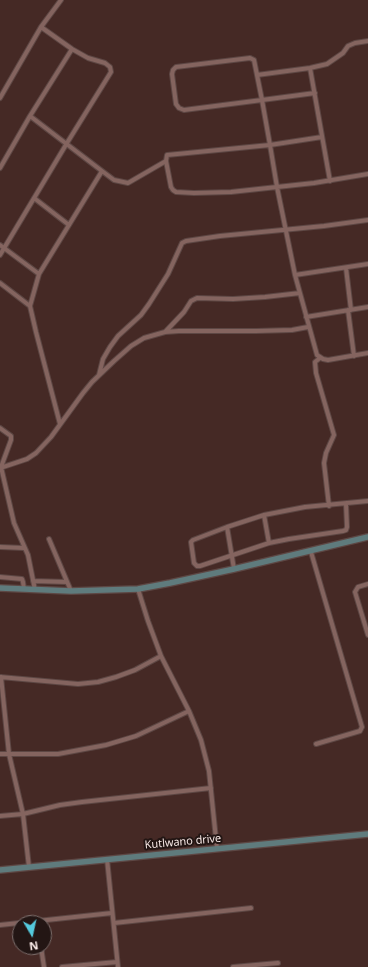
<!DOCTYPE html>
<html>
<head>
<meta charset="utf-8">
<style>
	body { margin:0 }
	#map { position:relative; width:368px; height:967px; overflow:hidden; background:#452925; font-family:"Open Sans",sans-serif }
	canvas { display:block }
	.north { position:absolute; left:12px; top:915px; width:40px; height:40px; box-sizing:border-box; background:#231614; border:1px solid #7b6d6b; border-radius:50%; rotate:171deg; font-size:11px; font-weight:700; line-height:16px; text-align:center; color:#fff0ed }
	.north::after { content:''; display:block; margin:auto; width:14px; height:18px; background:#54cadd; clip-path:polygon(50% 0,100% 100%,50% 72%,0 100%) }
</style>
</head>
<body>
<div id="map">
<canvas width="368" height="967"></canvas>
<div class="north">N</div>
</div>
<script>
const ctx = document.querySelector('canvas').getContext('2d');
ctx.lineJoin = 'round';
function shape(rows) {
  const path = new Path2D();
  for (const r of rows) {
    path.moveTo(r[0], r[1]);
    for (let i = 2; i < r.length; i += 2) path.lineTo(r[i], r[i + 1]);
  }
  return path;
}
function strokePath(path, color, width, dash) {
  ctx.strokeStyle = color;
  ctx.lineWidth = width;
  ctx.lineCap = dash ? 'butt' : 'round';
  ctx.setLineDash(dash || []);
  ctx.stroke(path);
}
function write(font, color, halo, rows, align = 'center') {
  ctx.font = font + ' "Open Sans",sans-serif';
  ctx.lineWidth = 4;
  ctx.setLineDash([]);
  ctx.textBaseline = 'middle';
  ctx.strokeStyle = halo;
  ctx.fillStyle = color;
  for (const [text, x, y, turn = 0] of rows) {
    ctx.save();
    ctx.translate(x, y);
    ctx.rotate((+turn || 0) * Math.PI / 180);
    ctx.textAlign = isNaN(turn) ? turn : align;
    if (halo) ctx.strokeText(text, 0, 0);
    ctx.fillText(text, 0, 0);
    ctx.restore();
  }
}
const street = shape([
	[310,68,330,181],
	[257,75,310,68,327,64,343,53,348,46,355,43,368,41],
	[315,93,262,100,184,110,179,108,176,104,172,74,173,70,176,67,250,58,254,60,262,100,270,145,277,187,231,192,194,193,176,192,173,190,171,187,166,161,167,155,270,145,322,137],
	[0,98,41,27,61,0],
	[30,116,102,171,39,274],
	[0,168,30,116,72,49],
	[102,171,114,180,128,183,166,161],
	[368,174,314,183,277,187,295,275,317,355,323,359,328,360,368,353],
	[34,198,69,225],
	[0,245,39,274,30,306,36,332,60,424],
	[0,255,67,143,111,72,110,67,105,63,88,58,72,49,41,27],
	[346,268,351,310],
	[295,275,368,264],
	[0,283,30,306],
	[348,310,354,356],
	[306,317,368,307],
	[166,331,184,312,191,301,197,298,233,299,265,297,300,293],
	[320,358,315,362,316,373,334,435,326,453,324,463,329,506],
	[99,375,103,359,110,347,118,336,141,315,149,304,168,274,182,243,186,241,220,236,324,226,368,220],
	[0,428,11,436,11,440,1,467,14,523,28,555,35,590],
	[0,468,27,459,36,453,51,437,83,393,92,382,114,361,131,346,144,338,165,332,179,331,256,331,292,330,308,327],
	[346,504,347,527,346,530,343,531,289,539,269,543,200,566,197,566,194,563,191,542,193,540,227,527,264,515,305,507,368,501],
	[264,515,269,543],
	[227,527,234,569],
	[49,539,71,591],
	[0,547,24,548],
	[311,552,362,727,360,731,316,744],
	[0,577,22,579,23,582,24,589],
	[33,581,67,582],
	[368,584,358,587,355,592,368,635],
	[138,589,148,621,161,656,189,711,201,740,209,771,217,849],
	[0,677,78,684,98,682,116,677,135,670,161,656],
	[1,677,9,754,23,814,29,867],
	[0,754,58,754,106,745,136,736,189,711],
	[0,816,23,814,60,805,82,802,211,788],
	[107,859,118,967],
	[114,923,251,908],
	[0,925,112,913],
	[41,947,44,967],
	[62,967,117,962],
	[233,967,278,963]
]);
const secondary = shape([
	[0,588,71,591,138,589,170,583,234,569,368,537],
	[0,870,368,834]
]);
const streetNames = [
	["Kutlwano drive",183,842,-5]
];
strokePath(street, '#5d4744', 6);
strokePath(secondary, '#5d4744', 8);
strokePath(street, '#84645f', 4);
strokePath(secondary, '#5f7b7d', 5.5);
write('11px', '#fff0ed', '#231614', streetNames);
</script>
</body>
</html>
